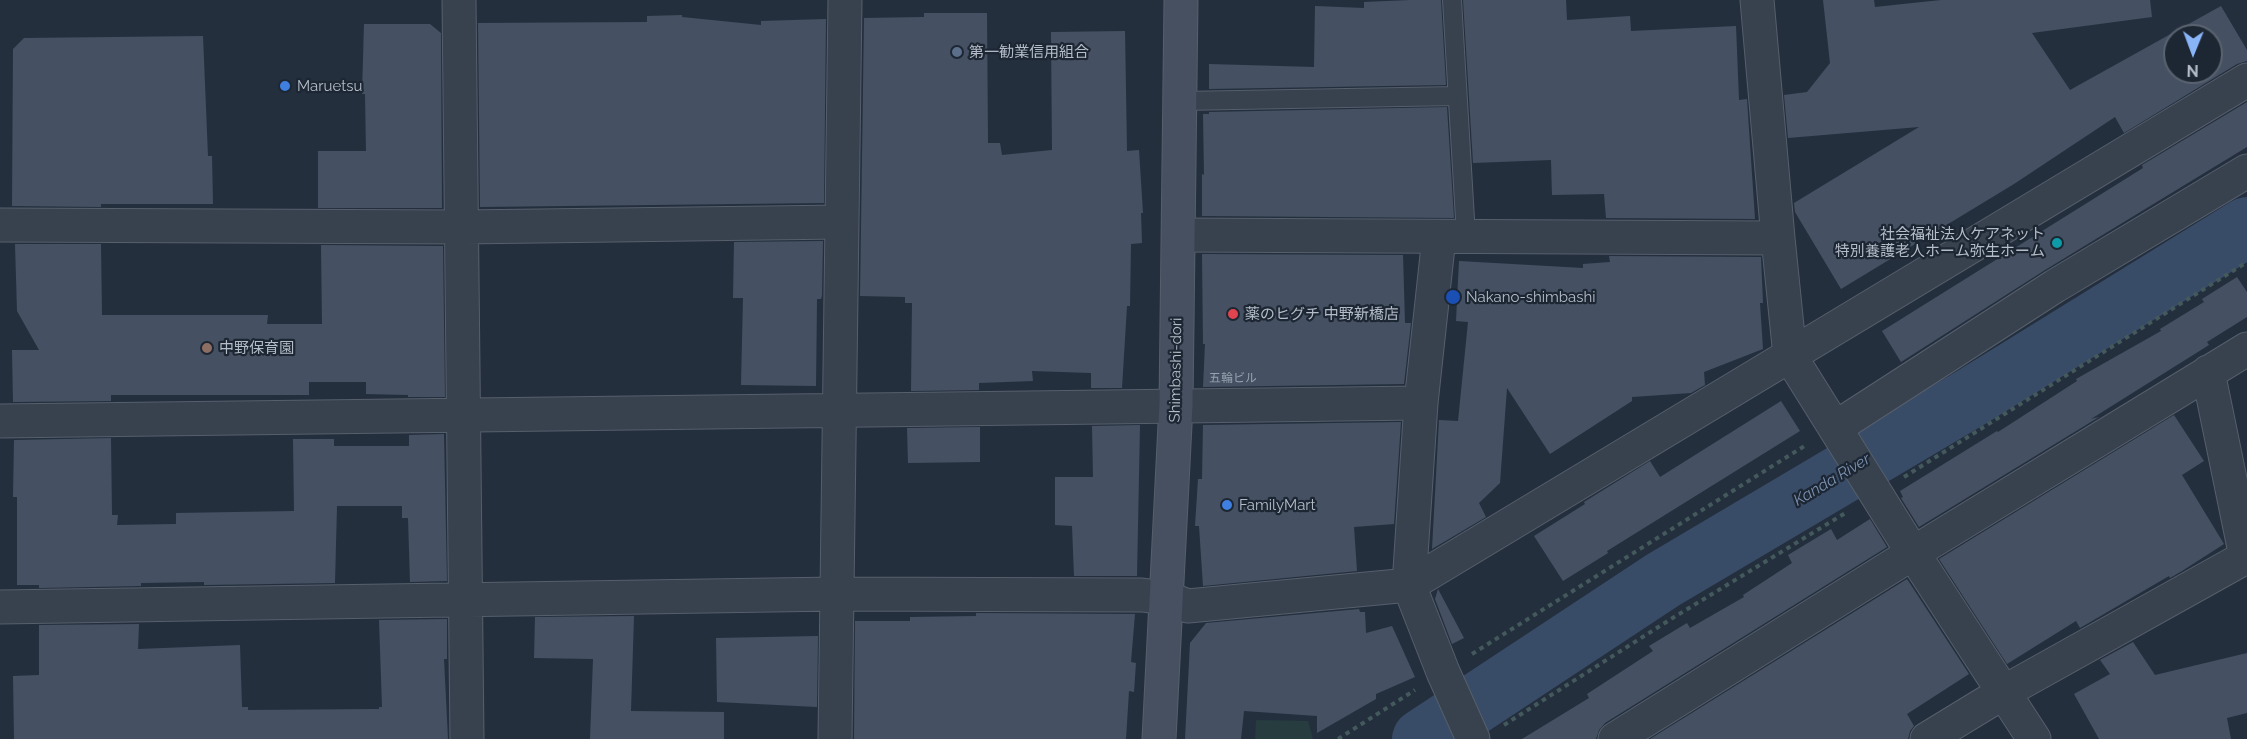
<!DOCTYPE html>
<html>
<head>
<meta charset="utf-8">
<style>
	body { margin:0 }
	#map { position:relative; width:2247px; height:739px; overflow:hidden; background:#242f3e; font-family:Raleway,sans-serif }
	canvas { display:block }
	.north { position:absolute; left:2163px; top:24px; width:60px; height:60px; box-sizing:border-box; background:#1d2633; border:2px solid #59626f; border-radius:50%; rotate:181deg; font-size:16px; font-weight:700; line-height:24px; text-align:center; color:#b4bcc9 }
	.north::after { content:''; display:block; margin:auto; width:21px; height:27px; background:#8ab4f8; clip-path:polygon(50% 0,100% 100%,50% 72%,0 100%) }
</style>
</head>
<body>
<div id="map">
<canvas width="2247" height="739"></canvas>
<div class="north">N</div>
</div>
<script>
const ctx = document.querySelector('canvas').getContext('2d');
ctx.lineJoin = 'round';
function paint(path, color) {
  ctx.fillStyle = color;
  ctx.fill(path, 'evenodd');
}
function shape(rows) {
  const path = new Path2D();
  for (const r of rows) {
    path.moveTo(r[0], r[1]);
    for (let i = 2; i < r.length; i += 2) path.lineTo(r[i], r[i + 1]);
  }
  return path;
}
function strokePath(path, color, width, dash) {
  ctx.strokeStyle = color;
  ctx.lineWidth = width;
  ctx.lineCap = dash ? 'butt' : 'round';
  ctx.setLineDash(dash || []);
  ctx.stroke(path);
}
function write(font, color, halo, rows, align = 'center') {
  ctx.font = font + ' Raleway,"Noto Sans JP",sans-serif';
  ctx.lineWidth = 4.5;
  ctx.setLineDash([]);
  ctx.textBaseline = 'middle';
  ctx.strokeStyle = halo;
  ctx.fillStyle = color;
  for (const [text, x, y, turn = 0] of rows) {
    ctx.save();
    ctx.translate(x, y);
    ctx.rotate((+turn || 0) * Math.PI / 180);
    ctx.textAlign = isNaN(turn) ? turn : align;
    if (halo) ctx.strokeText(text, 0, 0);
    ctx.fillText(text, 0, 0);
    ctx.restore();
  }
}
const green = shape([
	[1256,720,1308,721,1313,739,1255,739]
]);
const river = shape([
	[1422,739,1663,580,1972,397,2247,227]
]);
const building = shape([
	[1410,0,1441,0,1446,85,1209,89,1209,64,1314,67,1315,6,1364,8,1364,2],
	[1463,0,1566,0,1567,20,1630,16,1631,31,1736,26,1739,100,1747,99,1755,219,1606,218,1604,194,1552,195,1551,160,1473,163],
	[1823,0,1874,0,1875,7,1941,0,2150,0,2152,17,2032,33,2070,90,2221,6,2247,50,2247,61,2237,64,2124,133,2115,117,2014,184,1841,289,1795,212,1794,203,1919,127,1788,138,1784,95,1807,92,1830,63],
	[2175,36,2211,36,2211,72,2175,72],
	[924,13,987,13,988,143,1000,143,1002,155,1052,150,1051,32,1125,31,1127,151,1139,150,1143,213,1141,213,1142,243,1131,244,1130,306,1127,306,1122,388,1091,388,1091,373,1032,371,1033,381,979,383,979,390,911,391,912,303,905,303,905,297,860,296,864,18,924,17],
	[682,15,682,17,761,25,761,21,826,19,824,203,480,207,478,23,647,22,647,16],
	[364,24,430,24,441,33,442,208,318,208,318,151,366,151,365,94,362,94],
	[203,36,208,156,212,156,213,204,101,204,101,207,12,206,13,49,24,38],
	[2247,102,2247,147,2045,270,1901,362,1882,331,2143,168,2142,165],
	[1447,107,1454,218,1202,216,1202,174,1204,175,1203,114,1209,114,1209,112],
	[823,241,822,296,821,299,817,299,816,386,741,385,743,298,733,298,734,242],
	[15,244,101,244,102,315,268,315,267,324,322,324,321,245,443,246,445,397,408,397,408,395,366,394,366,382,309,382,309,395,111,395,111,401,13,402,12,350,39,350,17,311],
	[1202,254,1403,255,1405,323,1411,323,1404,384,1203,387,1205,344,1203,344],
	[1609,256,1761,257,1763,303,1760,303,1763,349,1704,372,1705,385,1691,393,1632,397,1632,401,1550,454,1507,388,1500,483,1479,503,1486,517,1432,549,1439,420,1458,421,1468,322,1456,321,1459,261,1583,268,1583,264,1610,262],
	[2237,277,2247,292,2247,317,2207,342,2209,345,2091,419,2099,417,1919,527,1901,498,1903,497,1900,491,1997,431,1998,432,2077,381,2076,379,2161,331,2160,329,2204,302,2202,299],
	[1781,401,1800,431,1607,551,1608,553,1563,581,1534,536,1585,504,1584,502,1650,461,1660,477],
	[2174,415,2204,461,2182,475,2224,544,2182,571,2170,578,2169,576,2080,628,2076,621,2007,664,1939,559],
	[1401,422,1394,524,1354,527,1357,571,1203,586,1199,526,1195,526,1198,479,1202,479,1203,425],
	[1140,425,1137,576,1074,576,1072,526,1055,525,1055,477,1093,477,1092,426],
	[980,427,980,462,908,463,907,428],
	[444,434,447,581,410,582,408,518,402,518,402,506,337,506,335,583,204,585,204,582,141,583,141,586,39,588,39,585,17,585,17,497,13,497,14,440,111,438,112,515,118,515,117,525,176,524,176,513,294,511,293,439,334,439,334,446,409,446,409,435],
	[1870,519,1887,547,1605,723,1599,730,1596,739,1522,739,1589,698,1587,694,1653,651,1649,646,1687,623,1690,628,1744,597,1743,595,1792,563,1788,555,1831,529,1837,540],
	[1907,579,1969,674,1907,714,1914,726,1910,731,1908,739,1650,739],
	[1438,589,1464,638,1452,644,1435,599],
	[1359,609,1360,612,1365,612,1366,633,1392,626,1415,677,1376,694,1376,699,1317,733,1317,716,1244,711,1241,739,1185,739,1190,643,1206,623],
	[976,613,1135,614,1131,662,1136,663,1134,692,1129,691,1126,739,854,739,855,621,910,621,910,617,976,616],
	[634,616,631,711,724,712,724,739,590,739,593,659,534,658,535,617],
	[447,619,447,659,444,659,448,739,14,739,13,676,39,675,39,625,139,624,138,649,240,645,242,707,248,707,248,710,379,709,379,707,382,707,379,620],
	[818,636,817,707,717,702,716,638],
	[2133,642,2155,675,2247,653,2247,713,2227,718,2231,739,2099,739,2074,694,2110,674,2100,660]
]);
const path = shape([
	[1904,477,2247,262],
	[1472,654,1806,445],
	[1504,725,1671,619,1847,512],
	[1338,739,1415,690]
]);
const lane = shape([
	[1452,0,1466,236],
	[1181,101,1457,96]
]);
const street = shape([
	[459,0,467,739],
	[1757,0,1778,238,1790,356,1913,553,2034,739],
	[0,225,463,227,841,222],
	[1179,235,1778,238],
	[1439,237,1421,403,1409,585,1443,672,1473,739],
	[0,421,1421,403],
	[1835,428,2055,286,2247,171],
	[0,607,836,594,1142,595,1166,598,1188,606,1409,585,2247,80],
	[835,739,845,0],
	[1615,739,1913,553,2247,349],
	[1927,739,2004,692,2246,557,2208,372]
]);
const secondary = shape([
	[1159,739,1176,405,1181,0]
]);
const markers = [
	[957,52,6,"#5c6f8a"],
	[285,86,6,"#3f7fe0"],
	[2057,243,6,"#0f9aa8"],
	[1453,297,8,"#1a4fb4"],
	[1233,314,6,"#e0444e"],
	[207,348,6,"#8d6e63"],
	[1227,505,6,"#3f7fe0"]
];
const numberNames = [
	["五輪ビル",1233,378]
];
const poiNames = [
	["第一勧業信用組合",969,52],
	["Maruetsu",297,86],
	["社会福祉法人ケアネット",2045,234,"right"],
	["特別養護老人ホーム弥生ホーム",2045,251,"right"],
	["Nakano-shimbashi",1466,297],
	["薬のヒグチ 中野新橋店",1245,314],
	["中野保育園",219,348],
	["FamilyMart",1239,505]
];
const streetNames = [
	["Shimbashi-dori",1176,370,-89]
];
const waterNames = [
	["Kanda River",1832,480,-31]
];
paint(green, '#263c3f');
strokePath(river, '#394c67', 60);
paint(building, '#455162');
strokePath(lane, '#565f6c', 20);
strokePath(street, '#565f6c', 35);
strokePath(secondary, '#565f6c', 35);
strokePath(path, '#44595c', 4, [4.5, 4.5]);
strokePath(lane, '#38414e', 18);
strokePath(street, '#38414e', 33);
strokePath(secondary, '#465061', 33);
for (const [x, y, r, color] of markers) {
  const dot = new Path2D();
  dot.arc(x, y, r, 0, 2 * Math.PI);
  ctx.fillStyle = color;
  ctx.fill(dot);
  strokePath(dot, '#1d2633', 2);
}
write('12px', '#98a1af', null, numberNames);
write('15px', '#b4bcc9', '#1d2633', poiNames, 'left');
write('15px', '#b4bcc9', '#1d2633', streetNames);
write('italic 16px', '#7c92b1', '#1d2633', waterNames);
</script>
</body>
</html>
